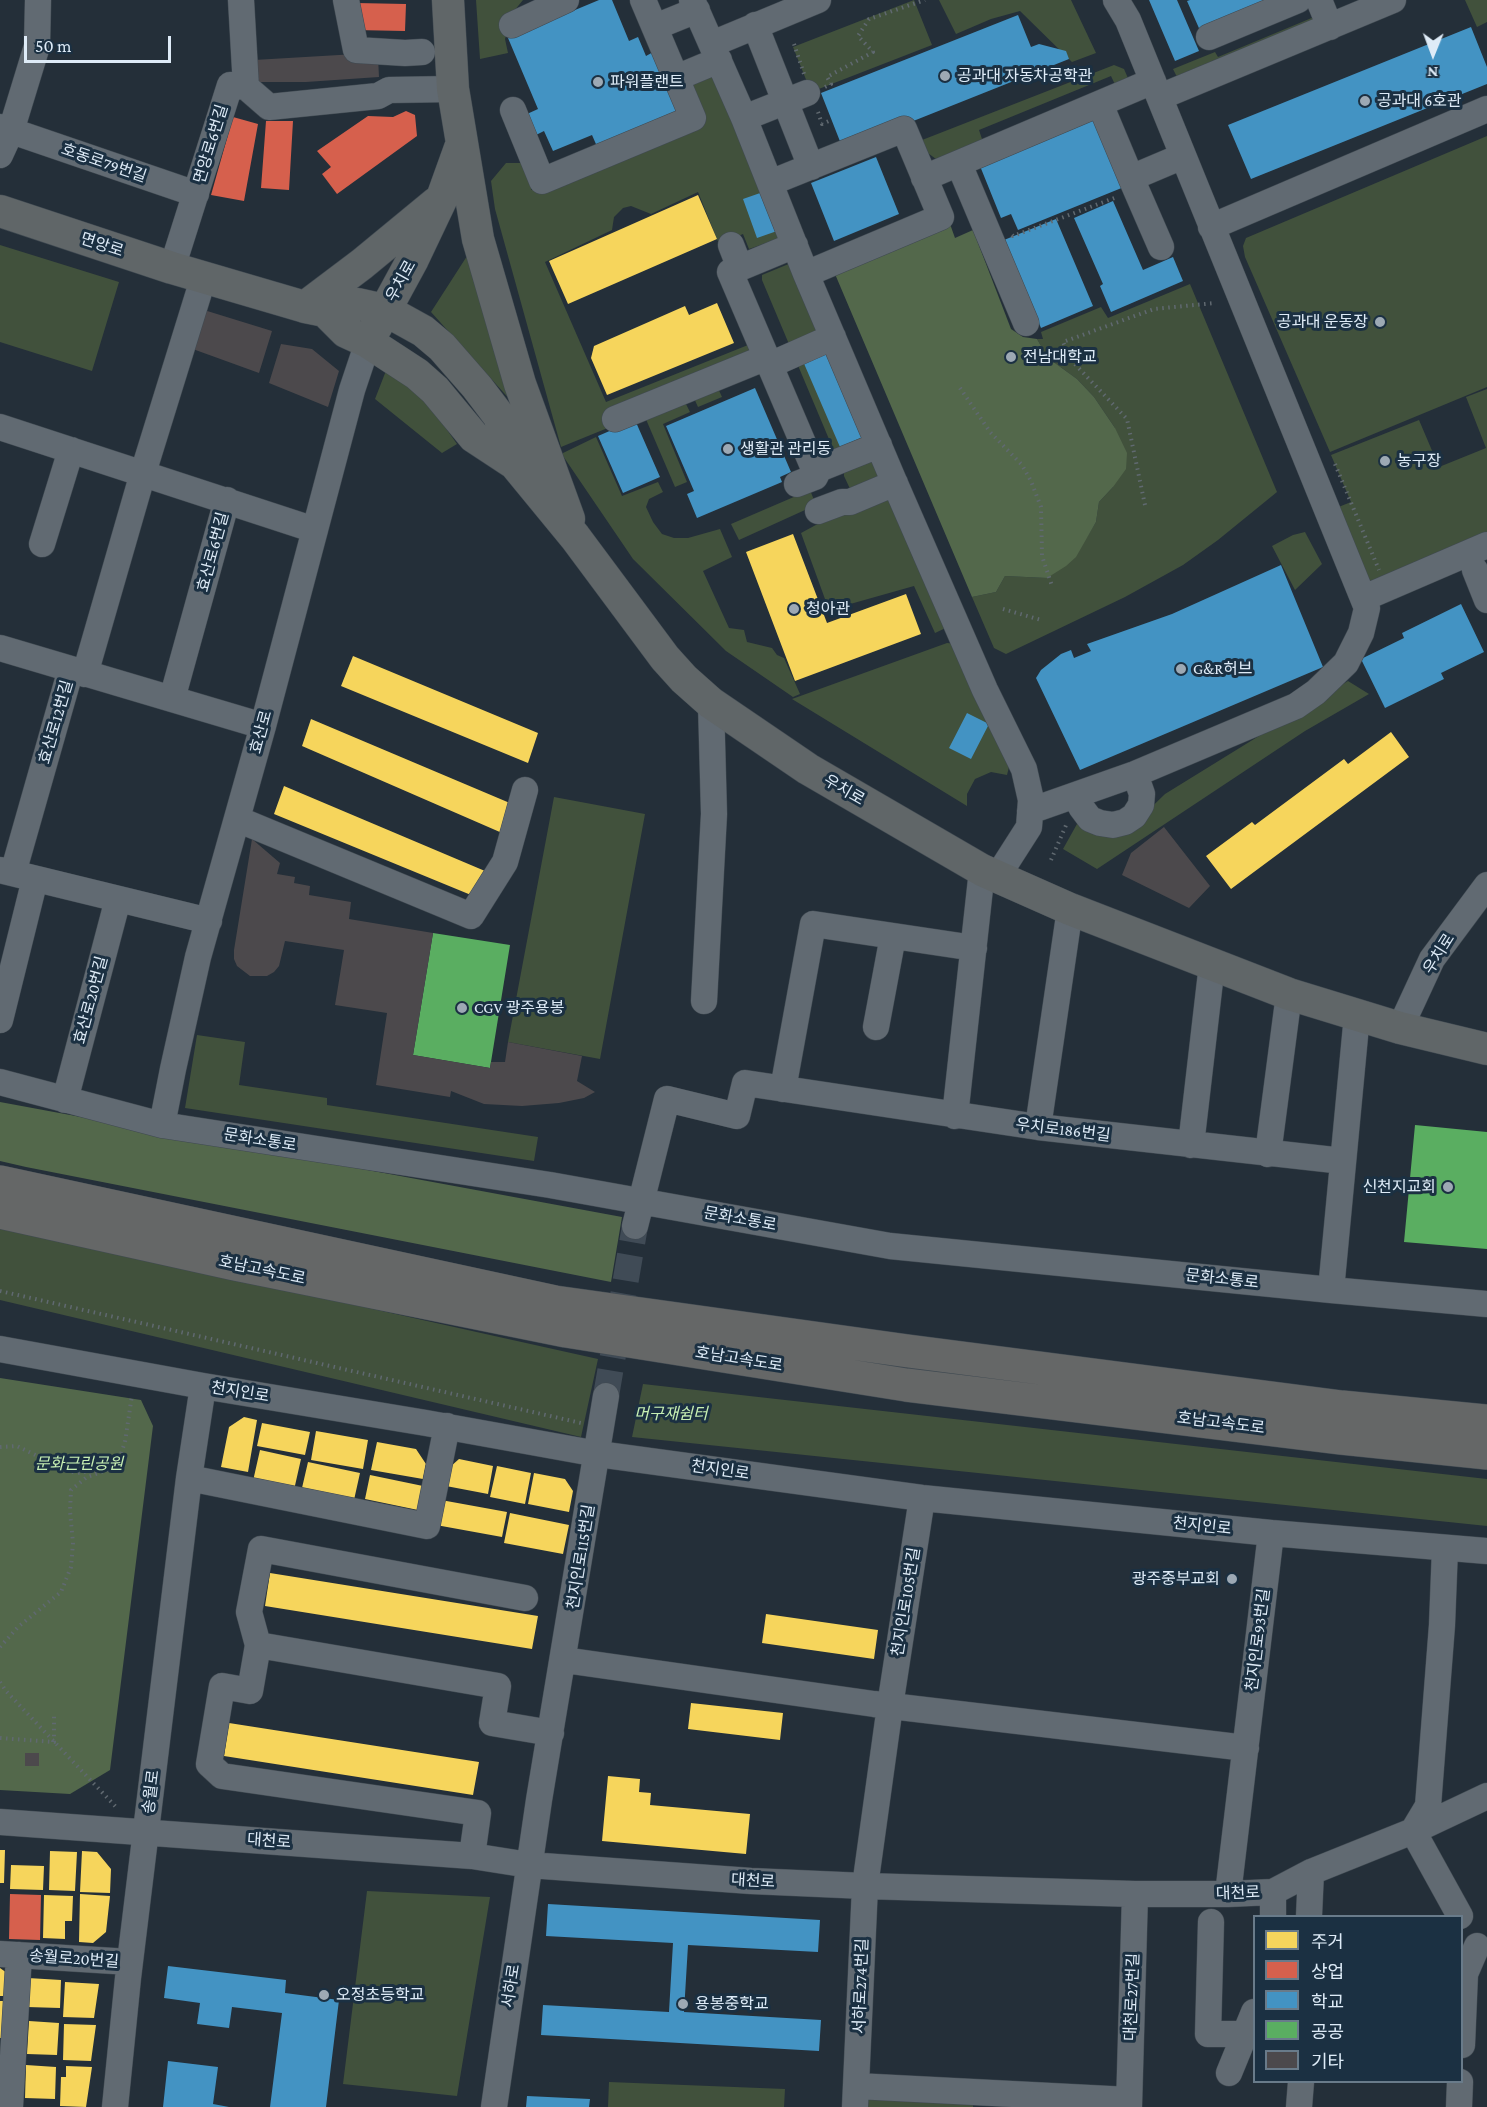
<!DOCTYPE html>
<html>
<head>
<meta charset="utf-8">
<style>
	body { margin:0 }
	#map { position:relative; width:1487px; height:2107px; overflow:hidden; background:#242f39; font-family:"Crimson Pro","Noto Sans KR",serif }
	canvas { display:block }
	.legend { position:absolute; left:1253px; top:1915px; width:210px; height:168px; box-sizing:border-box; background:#1b3042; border:2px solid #697b8a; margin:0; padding:8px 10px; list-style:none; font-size:18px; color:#deebf7 }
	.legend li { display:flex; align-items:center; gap:12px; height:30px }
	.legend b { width:30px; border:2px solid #697b8a }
	.north { position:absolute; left:1403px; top:24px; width:60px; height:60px; -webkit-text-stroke:4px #1b3042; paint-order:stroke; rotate:181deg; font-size:16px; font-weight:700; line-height:24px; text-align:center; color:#deebf7 }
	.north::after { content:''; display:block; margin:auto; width:21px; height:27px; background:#deebf7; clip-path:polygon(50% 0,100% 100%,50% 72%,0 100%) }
	.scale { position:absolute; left:24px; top:36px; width:147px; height:27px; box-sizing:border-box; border:3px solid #deebf7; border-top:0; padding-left:8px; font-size:18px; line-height:21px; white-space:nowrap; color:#deebf7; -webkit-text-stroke:4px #1b3042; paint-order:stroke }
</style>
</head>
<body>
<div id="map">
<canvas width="1487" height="2107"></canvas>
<ul class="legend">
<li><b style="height:16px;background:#f6d55c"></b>주거</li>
<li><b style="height:16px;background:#d6604d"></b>상업</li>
<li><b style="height:16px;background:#4393c3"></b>학교</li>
<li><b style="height:16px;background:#5aae61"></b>공공</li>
<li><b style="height:16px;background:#4c494c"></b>기타</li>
</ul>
<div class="north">N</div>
<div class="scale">50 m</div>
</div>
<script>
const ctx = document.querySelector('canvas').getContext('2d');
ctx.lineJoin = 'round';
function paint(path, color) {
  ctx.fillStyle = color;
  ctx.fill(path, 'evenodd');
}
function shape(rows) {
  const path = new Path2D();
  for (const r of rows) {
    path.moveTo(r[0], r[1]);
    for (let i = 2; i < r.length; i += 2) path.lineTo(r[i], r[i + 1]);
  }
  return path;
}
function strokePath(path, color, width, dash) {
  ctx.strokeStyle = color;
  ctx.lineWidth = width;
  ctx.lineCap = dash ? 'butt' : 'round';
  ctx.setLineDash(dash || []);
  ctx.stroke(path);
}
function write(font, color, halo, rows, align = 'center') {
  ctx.font = font + ' "Crimson Pro","Noto Sans KR",serif';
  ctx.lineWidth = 6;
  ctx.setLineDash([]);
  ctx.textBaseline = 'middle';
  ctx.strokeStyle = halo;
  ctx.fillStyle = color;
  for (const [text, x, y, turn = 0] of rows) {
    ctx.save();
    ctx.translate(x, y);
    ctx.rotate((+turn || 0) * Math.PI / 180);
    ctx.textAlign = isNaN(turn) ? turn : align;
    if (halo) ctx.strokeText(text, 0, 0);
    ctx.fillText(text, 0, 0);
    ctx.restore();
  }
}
const green = shape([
	[476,0,523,0,514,11,505,39,508,53,480,59],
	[914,0,932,45,811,92,793,47],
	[939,0,1071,0,1096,53,1072,62,1020,11,991,19,956,34],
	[1465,0,1487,0,1487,22,1477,27],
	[1314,17,1319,28,1181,85,1173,69,1215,52,1218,57],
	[1114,65,1124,69,1131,85,1118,91,1111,76,979,130,985,148,936,159,925,151,917,142],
	[712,75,727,111,733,114,781,238,749,249,743,234,719,244,698,192,651,214,631,206,623,208,614,217,612,230,545,262,606,402,753,343,763,364,716,384,722,397,698,407,692,394,683,398,690,412,663,424,687,482,675,487,645,417,647,412,561,447,495,209,491,181,506,163,524,163,531,179,531,190,704,120,689,84],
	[1487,136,1487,387,1330,452,1245,257,1243,246,1246,238],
	[478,239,549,443,431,312],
	[0,245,119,282,92,371,0,342],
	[791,263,870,443,834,451,762,280,762,275],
	[1190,284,1277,492,1218,540,1183,565,1125,597,1006,654,994,648,972,597,996,592,1005,576,1047,578,1087,537,1096,522,1099,502,1113,487,1115,428,1094,397,1077,379,1048,358,1037,339,1043,339,1041,332,1101,307,1108,318],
	[389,363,412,380,457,444,442,453,375,399],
	[1487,389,1487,539,1371,586,1336,508,1351,502,1331,455,1419,420,1439,467,1486,448,1466,397],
	[596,437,622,496,658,482,663,492,649,499,646,507,653,522,662,534,674,538,688,538,720,529,732,557,703,571,729,628,744,630,747,642,772,648,777,655,784,658,800,694,793,697,726,651,633,559,563,456,563,453],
	[875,455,884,480,852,493,844,476,844,470],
	[888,486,950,626,935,633,914,586,829,610,801,533],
	[810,490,816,505,739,540,731,524],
	[1305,532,1322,564,1295,590,1272,546,1293,535],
	[947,643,958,644,1009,767,1007,775,991,772,975,779,967,794,967,806,792,699],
	[1348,681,1369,694,1305,731,1097,869,1063,849,1077,824,1086,822,1129,829,1165,794],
	[554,797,645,814,600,1059,508,1042],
	[197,1035,245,1042,239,1085,327,1098,327,1105,538,1137,534,1161,185,1108],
	[0,1226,598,1359,581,1437,0,1300],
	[643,1384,1487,1479,1487,1526,632,1437],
	[367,1891,490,1897,457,2096,343,2084],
	[609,2082,785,2089,784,2107,608,2107],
	[872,2091,973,2098,973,2107,861,2107]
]);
const forest = shape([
	[950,224,955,238,973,230,1011,329,1023,337,1037,339,1048,358,1077,379,1094,397,1115,428,1127,453,1126,469,1113,487,1099,502,1096,522,1076,557,1066,566,1047,578,1005,576,996,592,972,597,835,274],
	[0,1102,622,1217,611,1282,26,1167,0,1161],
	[0,1378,141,1400,153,1426,110,1770,70,1794,0,1790]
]);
const homes = shape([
	[698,195,717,239,568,304,549,261],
	[717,303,734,343,607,395,591,358,594,346,685,306,689,315],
	[793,534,827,623,906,594,921,634,795,681,746,552],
	[353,656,538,733,528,763,341,686],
	[311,719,524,809,509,836,302,746],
	[1391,732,1409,757,1231,889,1206,856,1252,822,1255,825,1344,759,1348,764],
	[284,786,485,871,471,895,274,814],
	[244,1417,257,1420,248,1472,221,1467,229,1427],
	[262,1423,310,1432,305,1455,257,1446],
	[316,1431,368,1440,363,1469,311,1460],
	[377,1442,416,1449,426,1464,423,1479,371,1470],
	[260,1450,301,1459,294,1490,253,1481],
	[459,1459,493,1466,488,1494,446,1486,450,1467],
	[308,1462,360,1473,354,1500,302,1488],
	[497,1466,531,1473,525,1504,490,1497],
	[534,1473,565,1479,573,1491,569,1512,528,1504],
	[370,1475,423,1486,418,1510,365,1499],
	[441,1500,507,1512,502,1537,436,1525],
	[510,1513,569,1525,563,1554,504,1543],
	[270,1573,538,1616,532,1649,265,1606],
	[766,1614,878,1630,874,1659,762,1643],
	[691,1703,783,1713,780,1740,688,1729],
	[229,1723,479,1762,473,1795,224,1756],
	[608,1776,640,1779,639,1792,651,1793,650,1805,750,1814,746,1854,602,1841],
	[0,1850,5,1850,4,1883,0,1883],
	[50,1851,77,1852,75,1891,49,1890],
	[82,1851,97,1852,111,1869,110,1893,80,1892],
	[11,1865,44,1866,43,1890,10,1889],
	[80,1894,110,1896,106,1932,93,1943,79,1942],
	[44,1895,73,1896,72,1921,65,1921,65,1939,43,1938],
	[0,1968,7,1973,6,1996,0,1996],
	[28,1978,61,1980,60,2008,27,2007],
	[65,1982,99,1984,94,2018,63,2017],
	[0,2001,4,2001,2,2038,0,2038],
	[29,2021,59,2023,57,2055,27,2054],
	[64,2024,96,2025,91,2061,63,2060],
	[26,2065,56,2067,55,2099,25,2098],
	[66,2066,92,2067,86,2107,60,2106,61,2077,66,2077]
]);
const shops = shape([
	[356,3,406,4,405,31,355,30],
	[406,111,415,115,417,136,337,194,322,174,331,167,317,151,368,116,393,117],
	[233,117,258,124,244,201,211,195],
	[266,121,293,121,289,190,261,188],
	[10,1894,41,1895,40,1940,9,1939]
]);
const schools = shape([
	[599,0,612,0,629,41,638,37,646,56,655,51,683,116,599,151,592,135,553,151,544,131,536,135,527,114,538,109,508,38],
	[1149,0,1177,0,1199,51,1175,61],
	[1190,0,1285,0,1202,35,1187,1],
	[1018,15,1031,47,1039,44,1066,51,1069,59,843,149,821,93],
	[1471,27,1487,67,1487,84,1251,179,1228,125],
	[1096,118,1124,187,1018,230,1011,214,1001,218,980,166],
	[876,157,899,214,834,241,811,183],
	[763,192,777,231,757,238,743,199],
	[1113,201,1143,270,1173,257,1183,281,1111,312,1100,286,1103,284,1074,218],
	[1056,219,1093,306,1041,328,1004,240],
	[821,342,863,437,840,447,799,352],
	[755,388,791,472,780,477,782,482,697,518,687,494,694,491,666,426],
	[635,420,660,477,623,493,598,436],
	[1281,565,1323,667,1080,770,1036,678,1041,670,1061,654,1071,650,1074,658,1091,651,1087,644,1172,614],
	[1461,604,1484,652,1441,673,1444,679,1385,708,1361,659,1404,638,1402,633],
	[967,713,989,724,971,759,949,748],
	[548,1904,820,1920,818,1952,688,1945,684,2012,821,2020,819,2051,541,2035,543,2005,669,2012,673,1943,546,1936],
	[168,1966,286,1980,285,1993,339,2000,326,2107,270,2107,282,2013,232,2007,229,2028,197,2024,200,2003,164,1998],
	[168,2061,218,2067,213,2104,229,2107,163,2107],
	[527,2096,590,2099,589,2107,526,2107]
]);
const public = shape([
	[433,933,510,945,490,1068,413,1055],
	[1415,1125,1487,1132,1487,1249,1404,1242]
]);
const building = shape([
	[356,54,378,57,379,77,306,82,255,82,254,60],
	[204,310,272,331,259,373,190,348],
	[281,344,312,349,339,371,328,407,269,383],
	[1164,827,1210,886,1189,908,1122,875,1131,853],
	[252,839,280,863,277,874,295,877,294,883,310,886,309,895,351,902,349,919,433,933,413,1055,490,1068,491,1062,505,1062,508,1042,582,1056,577,1081,595,1092,584,1098,559,1103,522,1106,484,1104,451,1091,450,1097,376,1085,387,1013,335,1005,344,950,285,941,279,966,274,972,267,976,250,976,237,966,234,959,234,950],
	[25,1753,39,1753,39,1766,25,1766]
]);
const minorTunnel = shape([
	[606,1396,635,1226]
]);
const path = shape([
	[794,44,804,74],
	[825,87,831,84,827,77,873,52,858,36,869,19,925,0],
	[818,112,822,124,831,120],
	[1012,235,1013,236,1117,197],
	[960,388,990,432,1022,465,1031,481,1041,507,1042,556,1052,586],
	[1335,464,1379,570],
	[1145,505,1127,419,1071,360,1063,342,1154,309,1215,303],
	[1003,609,1041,620],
	[1051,860,1067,823],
	[0,1291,581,1423],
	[0,1447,17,1446,68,1471,77,1473,116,1468,125,1442,132,1395],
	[0,1647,18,1627,61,1592,71,1567,73,1543,70,1511,71,1490,87,1477,113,1468],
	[0,1682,6,1691,116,1807],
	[0,1738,54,1742,54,1715]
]);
const minor = shape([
	[346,0,356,50,405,53,422,52],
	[692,0,744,118,806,274,893,479,985,690,1024,769,1031,800,1029,827,997,877],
	[1319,0,1330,27],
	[512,25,566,0],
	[755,25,811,167],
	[655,27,697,10],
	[1209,37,1298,0],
	[712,44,818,0],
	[676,78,719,60],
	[246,87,269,107,378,96,389,90,453,89],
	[1160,97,1393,0],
	[1100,104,1131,178],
	[513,110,542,181,693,118,643,0],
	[744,118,807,93],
	[0,127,196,194],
	[0,155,11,131,37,46,38,0],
	[959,164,1026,323],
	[924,178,1153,81],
	[770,183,904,129,941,217,806,274],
	[1211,227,1487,109],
	[731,245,740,268],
	[795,245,730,272,812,464,814,467,819,469],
	[1161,247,1131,178,1183,156],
	[172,268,230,85,246,87,241,0],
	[770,365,833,337],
	[615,419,767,357],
	[0,427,315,530],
	[797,484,815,477,819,469,879,445],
	[818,511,842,502,850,502,895,483],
	[42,544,71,450],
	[1475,570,1487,600],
	[1364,598,1487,545],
	[0,648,263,726],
	[85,674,143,473,204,276],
	[172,699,227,500],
	[1081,807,1090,819,1100,823,1113,825,1125,822,1134,816,1141,805,1142,794,1135,774],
	[1030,811,1135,774,1296,706,1316,692,1346,663,1361,633,1367,608,1128,20,1116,0],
	[237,819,471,916,505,862,525,790],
	[0,870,209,921],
	[13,873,71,669],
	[704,1001,714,814,711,703],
	[0,1020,35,879],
	[876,1027,893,936],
	[1400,1028,1432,959,1487,885],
	[0,1082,162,1125,550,1185,890,1246,1331,1290,1487,1304],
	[783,1089,813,924,974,948],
	[65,1100,118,899],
	[955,1116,982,870],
	[162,1125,173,1069,198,957,263,726,352,390,368,342],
	[1038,1127,1070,909],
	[1191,1145,1212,964],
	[1268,1154,1289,994],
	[635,1226,667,1099,737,1116,745,1083,1038,1127,1343,1161],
	[1331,1290,1357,1015],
	[0,1349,203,1386,426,1423,598,1454,922,1498,1271,1533,1487,1551],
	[189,1478,427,1526,447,1426],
	[1445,1548,1442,1625,1428,1806,1413,1831,1460,1916],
	[258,1645,249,1612,261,1549,525,1598],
	[564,1660,874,1704,1246,1748],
	[0,1822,472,1856,529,1865,751,1881,865,1886,1135,1894,1228,1894,1273,1892,1311,1872,1413,1831,1487,1796],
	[472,1856,478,1813,222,1776,209,1764,222,1686,250,1691,258,1645,498,1686,492,1723,551,1733],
	[1228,1894,1271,1533],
	[1273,1916,1273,1892],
	[1309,1916,1311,1872],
	[1211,1922,1208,2034,1245,2034],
	[0,1954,130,1962],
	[1462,2045,1465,1974,1477,1946],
	[1229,2073,1254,2012],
	[856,2086,1129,2100],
	[10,2107,19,1955],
	[115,2107,128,1978,189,1478,203,1386],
	[494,2107,539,1800,606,1396],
	[855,2107,865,1886,890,1706,922,1498],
	[1129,2107,1135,1894],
	[1299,2107,1301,2082],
	[1459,2107,1460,2082]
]);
const major = shape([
	[448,0,453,89,478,239,520,384,569,519],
	[0,211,172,268,305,307,325,311,358,304,385,310,423,331,442,347,477,387,499,416,515,464],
	[305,307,362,264,436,203],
	[325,311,346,332,368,342,417,374,435,390,474,437,515,464,575,537,665,658,684,679,711,703,808,769,982,870,1070,909,1289,994,1400,1028,1487,1049],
	[376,327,413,259,442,198,460,148]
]);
const highway = shape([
	[0,1182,555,1302,908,1351,1342,1407,1487,1421],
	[0,1212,234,1264,566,1331,906,1385,1341,1438,1487,1453]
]);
const markers = [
	[945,76,6,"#9da9b4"],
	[598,82,6,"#9da9b4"],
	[1365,101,6,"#9da9b4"],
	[1380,322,6,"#9da9b4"],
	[1011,357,6,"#9da9b4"],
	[728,449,6,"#9da9b4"],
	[1385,461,6,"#9da9b4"],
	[794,609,6,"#9da9b4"],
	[1181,669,6,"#9da9b4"],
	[462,1008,6,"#9da9b4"],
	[1448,1187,6,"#9da9b4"],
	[1232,1579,6,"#9da9b4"],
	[324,1995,6,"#9da9b4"],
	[683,2004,6,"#9da9b4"]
];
const poiNames = [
	["공과대 자동차공학관",957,76],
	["파워플랜트",610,82],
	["공과대 6호관",1377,101],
	["공과대 운동장",1368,322,"right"],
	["전남대학교",1023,357],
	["생활관 관리동",740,449],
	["농구장",1397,461],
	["청아관",806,609],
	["G&R허브",1193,669],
	["CGV 광주용봉",474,1008],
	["신천지교회",1436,1187,"right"],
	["광주중부교회",1220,1579,"right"],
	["오정초등학교",336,1995],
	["용봉중학교",695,2004]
];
const streetNames = [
	["면앙로6번길",211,144,-73],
	["호동로79번길",104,163,19],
	["면앙로",102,245,18],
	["우치로",401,281,-61],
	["효산로6번길",213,552,-75],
	["효산로12번길",56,722,-74],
	["효산로",261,732,-75],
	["우치로",844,790,30],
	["우치로",1439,954,-58],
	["효산로20번길",91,1000,-75],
	["우치로186번길",1063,1130,7],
	["문화소통로",260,1140,9],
	["문화소통로",740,1219,10],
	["호남고속도로",262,1270,12],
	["문화소통로",1222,1279,6],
	["호남고속도로",739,1359,9],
	["천지인로",240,1392,9],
	["호남고속도로",1221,1423,7],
	["천지인로",720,1470,8],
	["천지인로",1202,1526,6],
	["천지인로115번길",581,1557,-81],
	["천지인로105번길",906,1602,-81],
	["천지인로93번길",1258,1640,-83],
	["송월로",151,1792,-83],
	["대천로",269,1841,4],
	["대천로",753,1881,3],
	["대천로",1238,1893,-2],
	["송월로20번길",74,1959,4],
	["서하로",511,1986,-81],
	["서하로274번길",861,1986,-88],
	["대천로27번길",1132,1997,-88]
];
const parkNames = [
	["머구재쉼터",671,1414],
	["문화근린공원",79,1464]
];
paint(green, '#41513c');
paint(forest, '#53684b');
paint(homes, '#f6d55c');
paint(shops, '#d6604d');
paint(schools, '#4393c3');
paint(public, '#5aae61');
paint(building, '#4c494c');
strokePath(minorTunnel, '#404b56', 26, [26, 13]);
strokePath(minor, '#404a52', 27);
strokePath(major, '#404a52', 33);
strokePath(highway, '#404a52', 34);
strokePath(path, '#606970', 4, [1.5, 4.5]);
strokePath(minor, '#616a72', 26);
strokePath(major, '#606668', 32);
strokePath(highway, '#656767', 33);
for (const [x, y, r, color] of markers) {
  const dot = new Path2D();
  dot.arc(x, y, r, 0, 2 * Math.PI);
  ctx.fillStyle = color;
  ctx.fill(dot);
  strokePath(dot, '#1b3042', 2);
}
write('16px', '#deebf7', '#1b3042', poiNames, 'left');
write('16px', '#deebf7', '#1b3042', streetNames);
write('italic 16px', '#c7efb3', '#1b3042', parkNames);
</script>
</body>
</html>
